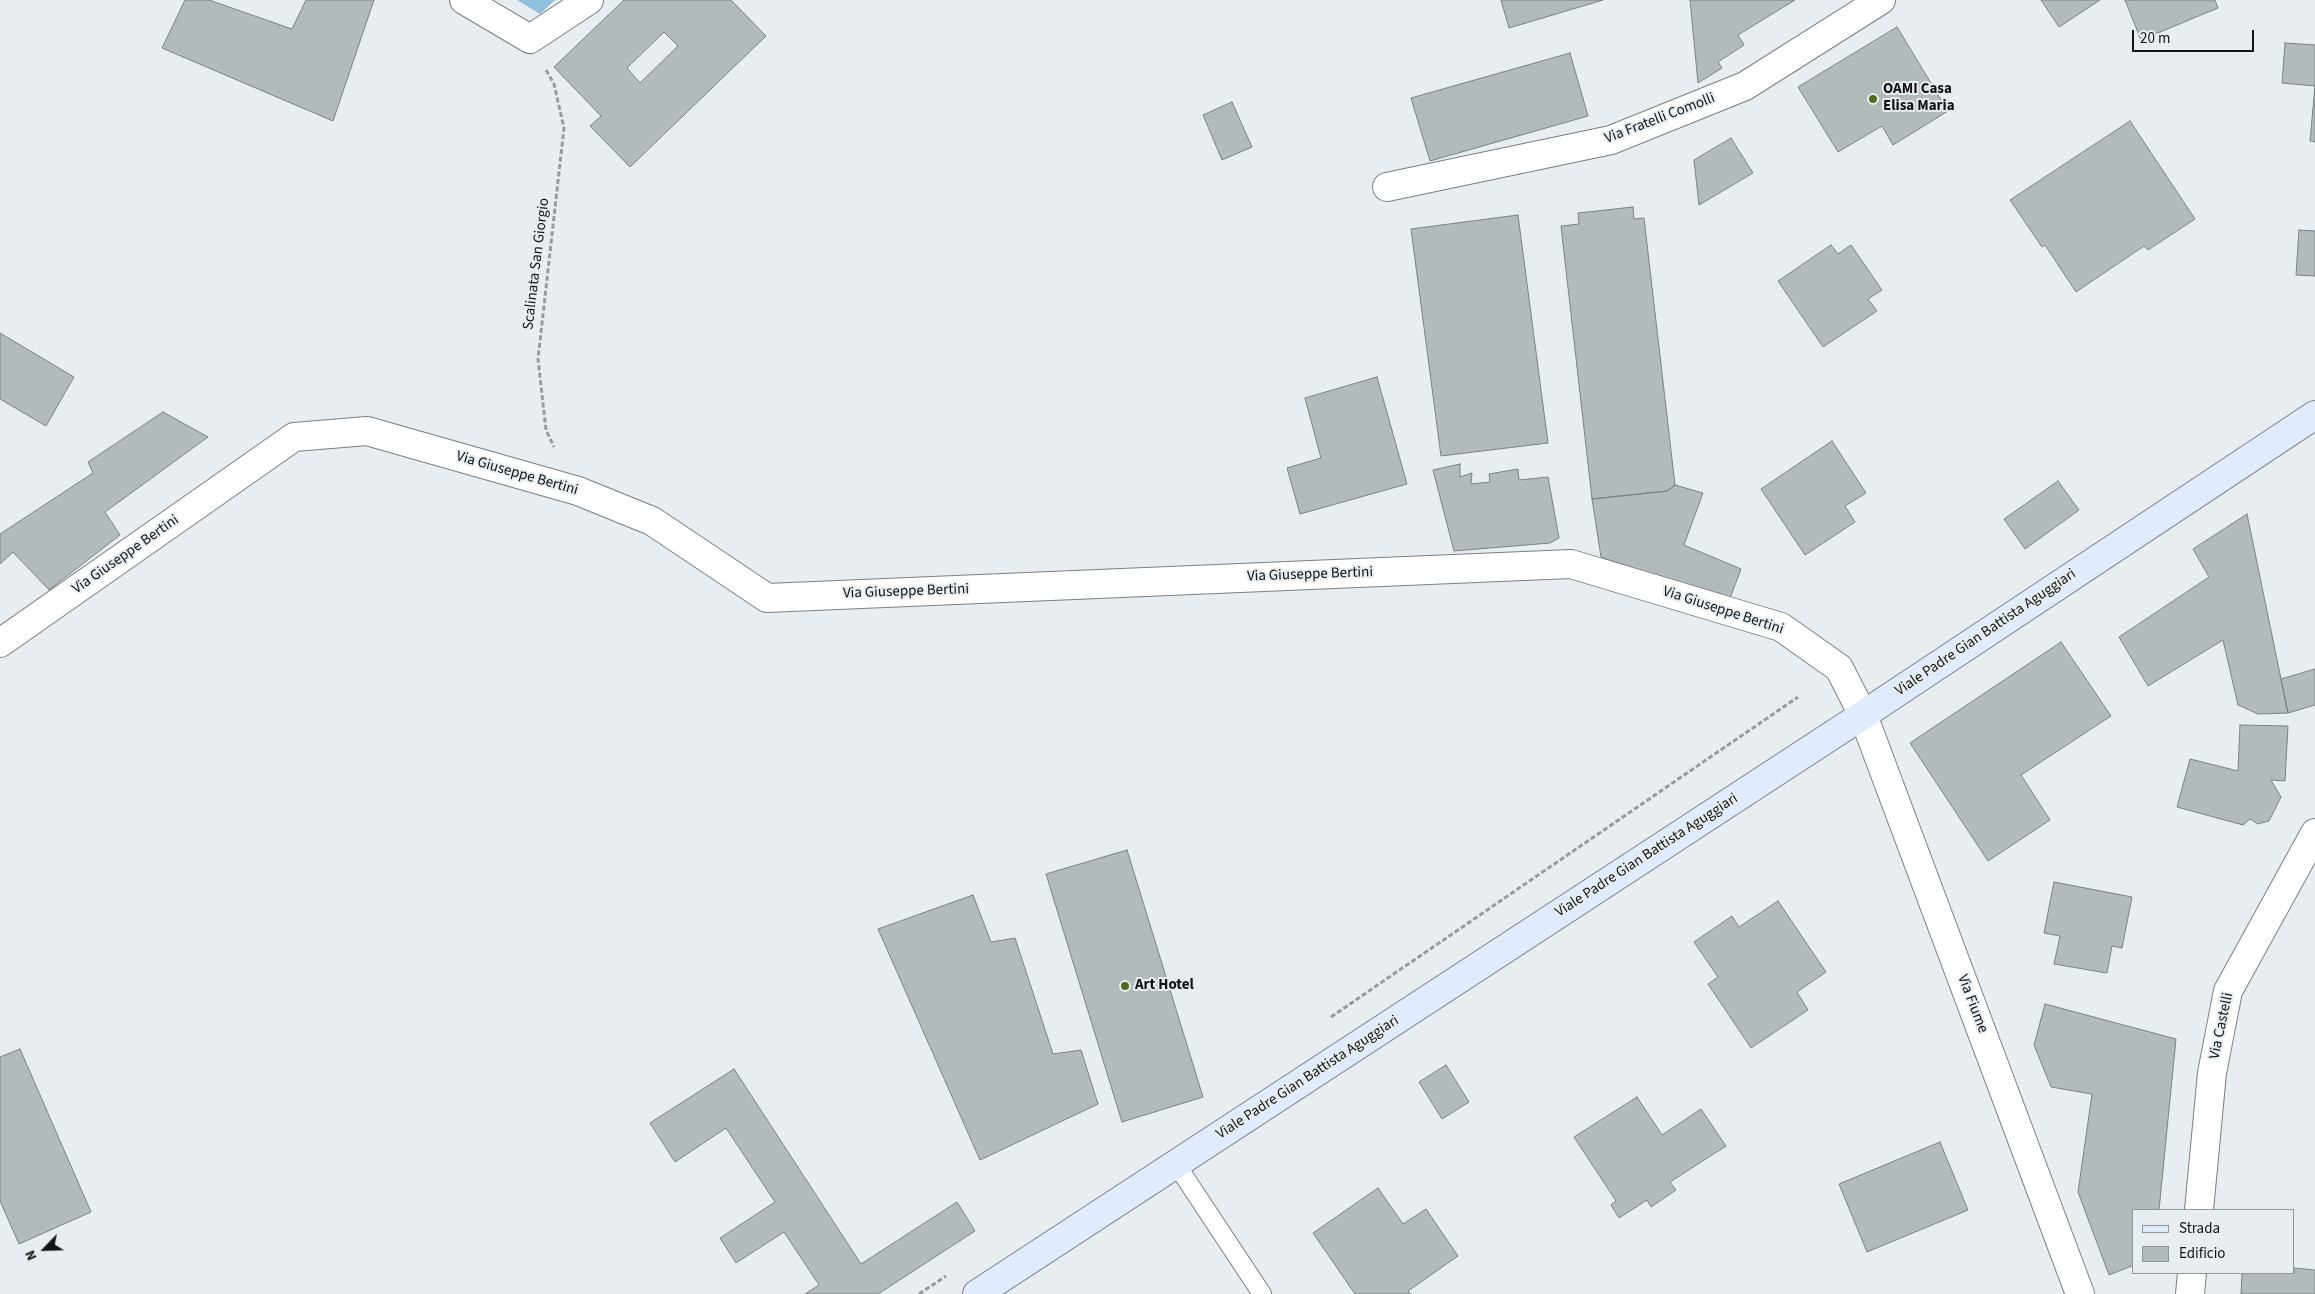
<!DOCTYPE html>
<html>
<head>
<meta charset="utf-8">
<style>
	body { margin:0 }
	#map { position:relative; width:2315px; height:1294px; overflow:hidden; background:#e7edf1; font-family:"Source Sans 3",sans-serif }
	canvas { display:block }
	.legend { position:absolute; left:2132px; top:1209px; width:162px; height:65px; box-sizing:border-box; background:#e7edf1; border:1px solid #919699; margin:0; padding:6px 9px; list-style:none; font-size:15px; color:#111314 }
	.legend li { display:flex; align-items:center; gap:10px; height:25px }
	.legend b { width:25px; border:1px solid #919699 }
	.north { position:absolute; left:20px; top:1224px; width:50px; height:50px; -webkit-text-stroke:4px #e7edf1; paint-order:stroke; rotate:246deg; font-size:14px; font-weight:700; line-height:20px; text-align:center; color:#111314 }
	.north::after { content:''; display:block; margin:auto; width:18px; height:22px; background:#111314; clip-path:polygon(50% 0,100% 100%,50% 72%,0 100%) }
	.scale { position:absolute; left:2132px; top:30px; width:122px; height:22px; box-sizing:border-box; border:2px solid #111314; border-top:0; padding-left:6px; font-size:15px; line-height:18px; white-space:nowrap; color:#111314; -webkit-text-stroke:4px #e7edf1; paint-order:stroke }
</style>
</head>
<body>
<div id="map">
<canvas width="2315" height="1294"></canvas>
<ul class="legend">
<li><b style="height:6px;background:#e0ecfc"></b>Strada</li>
<li><b style="height:14px;background:#b3babc"></b>Edificio</li>
</ul>
<div class="north">N</div>
<div class="scale">20 m</div>
</div>
<script>
const ctx = document.querySelector('canvas').getContext('2d');
ctx.lineJoin = 'round';
function paint(path, color) {
  ctx.fillStyle = color;
  ctx.fill(path, 'evenodd');
}
function shape(rows) {
  const path = new Path2D();
  for (const r of rows) {
    path.moveTo(r[0], r[1]);
    for (let i = 2; i < r.length; i += 2) path.lineTo(r[i], r[i + 1]);
  }
  return path;
}
function strokePath(path, color, width, dash) {
  ctx.strokeStyle = color;
  ctx.lineWidth = width;
  ctx.lineCap = dash ? 'butt' : 'round';
  ctx.setLineDash(dash || []);
  ctx.stroke(path);
}
function write(font, color, halo, rows, align = 'center') {
  ctx.font = font + ' "Source Sans 3",sans-serif';
  ctx.lineWidth = 4;
  ctx.setLineDash([]);
  ctx.textBaseline = 'middle';
  ctx.strokeStyle = halo;
  ctx.fillStyle = color;
  for (const [text, x, y, turn = 0] of rows) {
    ctx.save();
    ctx.translate(x, y);
    ctx.rotate((+turn || 0) * Math.PI / 180);
    ctx.textAlign = isNaN(turn) ? turn : align;
    if (halo) ctx.strokeText(text, 0, 0);
    ctx.fillText(text, 0, 0);
    ctx.restore();
  }
}
const green = shape([
	[517,0,555,0,540,14]
]);
const building = shape([
	[185,0,209,0,292,29,306,0,374,0,333,121,162,48,185,0],
	[624,0,731,0,766,36,630,167,590,126,601,116,554,67,624,0],
	[664,32,678,46,640,83,627,68,664,32],
	[1501,0,1603,0,1509,28,1501,0],
	[1690,0,1795,0,1738,35,1744,45,1718,62,1722,68,1698,83,1690,0],
	[2041,0,2100,0,2059,27,2041,0],
	[2125,0,2215,0,2218,8,2141,40,2125,0],
	[1897,27,1948,111,1893,145,1882,126,1838,152,1798,87,1897,27],
	[2285,43,2315,45,2315,142,2310,141,2315,86,2282,83,2285,43],
	[1570,53,1588,116,1430,161,1411,98,1570,53],
	[1232,102,1252,147,1222,160,1203,115,1232,102],
	[2130,121,2195,219,2148,250,2144,246,2076,292,2045,245,2042,247,2010,200,2130,121],
	[1731,138,1753,173,1699,205,1694,160,1731,138],
	[1633,207,1634,219,1644,218,1675,485,1667,491,1592,499,1561,226,1579,224,1578,213,1633,207],
	[1518,215,1548,443,1441,456,1411,229,1518,215],
	[2299,230,2315,231,2315,276,2296,275,2299,230],
	[1831,245,1838,254,1851,245,1882,290,1868,299,1877,311,1823,347,1778,281,1831,245],
	[0,333,74,377,46,426,0,399,0,333],
	[1377,377,1407,484,1300,514,1287,468,1321,458,1305,398,1377,377],
	[163,412,208,437,105,512,120,535,49,590,13,552,0,564,0,534,93,473,88,462,163,412],
	[1832,441,1866,493,1845,506,1855,522,1805,555,1761,489,1832,441],
	[1460,464,1460,477,1472,473,1471,484,1490,482,1489,474,1518,469,1519,480,1548,477,1559,538,1550,543,1454,551,1433,470,1460,464],
	[2058,481,2079,510,2025,549,2004,519,2058,481],
	[1675,485,1703,493,1684,545,1741,569,1729,601,1601,557,1592,499,1667,491,1675,485],
	[2247,514,2281,679,2288,713,2258,714,2238,705,2223,640,2148,686,2119,637,2209,577,2193,549,2247,514],
	[2061,642,2111,716,2021,775,2050,820,1988,861,1910,743,2061,642],
	[2315,669,2315,705,2288,713,2281,679,2315,669],
	[2240,725,2288,726,2285,781,2271,780,2281,797,2269,821,2258,824,2250,819,2243,825,2177,807,2190,759,2238,771,2240,725],
	[1127,850,1203,1097,1122,1122,1046,874,1127,850],
	[2054,882,2132,897,2122,948,2112,946,2107,973,2054,964,2060,936,2044,933,2054,882],
	[973,895,991,942,1015,938,1053,1054,1081,1050,1098,1104,980,1160,878,929,973,895],
	[1778,901,1826,972,1797,992,1808,1010,1751,1048,1708,984,1718,977,1694,942,1732,916,1739,927,1778,901],
	[2045,1004,2176,1039,2159,1210,2134,1210,2134,1265,2109,1275,2078,1192,2092,1094,2051,1087,2034,1045,2045,1004],
	[20,1049,91,1212,19,1244,0,1201,0,1057,20,1049],
	[1446,1065,1469,1102,1442,1119,1419,1082,1446,1065],
	[734,1069,861,1264,957,1202,975,1231,878,1294,805,1294,819,1285,784,1232,736,1263,720,1238,775,1202,726,1128,675,1162,650,1123,734,1069],
	[1637,1097,1662,1135,1701,1109,1726,1146,1670,1182,1676,1190,1651,1207,1647,1200,1619,1218,1611,1205,1616,1201,1574,1137,1637,1097],
	[1940,1142,1968,1210,1867,1252,1839,1184,1940,1142],
	[1378,1188,1403,1224,1426,1209,1458,1256,1408,1291,1411,1294,1355,1294,1313,1233,1378,1188],
	[2294,1268,2315,1270,2315,1294,2241,1294,2242,1273,2294,1273,2294,1268]
]);
const path = shape([
	[546,70,554,84,564,128,538,359,546,430,554,447],
	[1331,1017,1798,697],
	[919,1294,946,1276]
]);
const lane = shape([
	[1176,1164,1262,1294]
]);
const street = shape([
	[464,0,530,39,589,0],
	[1387,187,1611,140,1745,86,1881,0],
	[0,643,294,437,367,431,578,491,652,521,767,598,1571,564,1781,627,1839,668,1863,715,2080,1294],
	[2199,1210,2212,1073,2228,991,2315,833],
	[2190,1294,2192,1273]
]);
const secondary = shape([
	[977,1294,1863,715,2315,415]
]);
const markers = [
	[1873,99,5,"#546a1a"],
	[1125,986,5,"#546a1a"]
];
const poiNames = [
	["OAMI Casa",1883,90],
	["Elisa Maria",1883,107],
	["Art Hotel",1135,986]
];
const streetNames = [
	["Via Fratelli Comolli",1660,119,-21],
	["Scalinata San Giorgio",537,264,-83],
	["Via Giuseppe Bertini",517,474,16],
	["Via Giuseppe Bertini",126,555,-35],
	["Via Giuseppe Bertini",1310,575,-2],
	["Via Giuseppe Bertini",906,592,-2],
	["Via Giuseppe Bertini",1723,611,18],
	["Viale Padre Gian Battista Aguggiari",1986,633,-34],
	["Viale Padre Gian Battista Aguggiari",1647,856,-33],
	["Via Fiume",1972,1004,69],
	["Via Castelli",2222,1026,-78],
	["Viale Padre Gian Battista Aguggiari",1308,1078,-33]
];
paint(green, '#8fc0dd');
paint(building, '#b3babc');
strokePath(building, '#7b8283', 1);
strokePath(lane, '#7a7f83', 20);
strokePath(street, '#7a7f83', 30);
strokePath(secondary, '#7a7f83', 30);
strokePath(path, '#979b9e', 3, [5, 2.5]);
strokePath(lane, '#fff', 18);
strokePath(street, '#fff', 28);
strokePath(secondary, '#e0ecfc', 28);
for (const [x, y, r, color] of markers) {
  const dot = new Path2D();
  dot.arc(x, y, r, 0, 2 * Math.PI);
  ctx.fillStyle = color;
  ctx.fill(dot);
  strokePath(dot, '#e7edf1', 2);
}
write('bold 15px', '#111314', '#e7edf1', poiNames, 'left');
write('15px', '#111314', '#e7edf1', streetNames);
</script>
</body>
</html>
